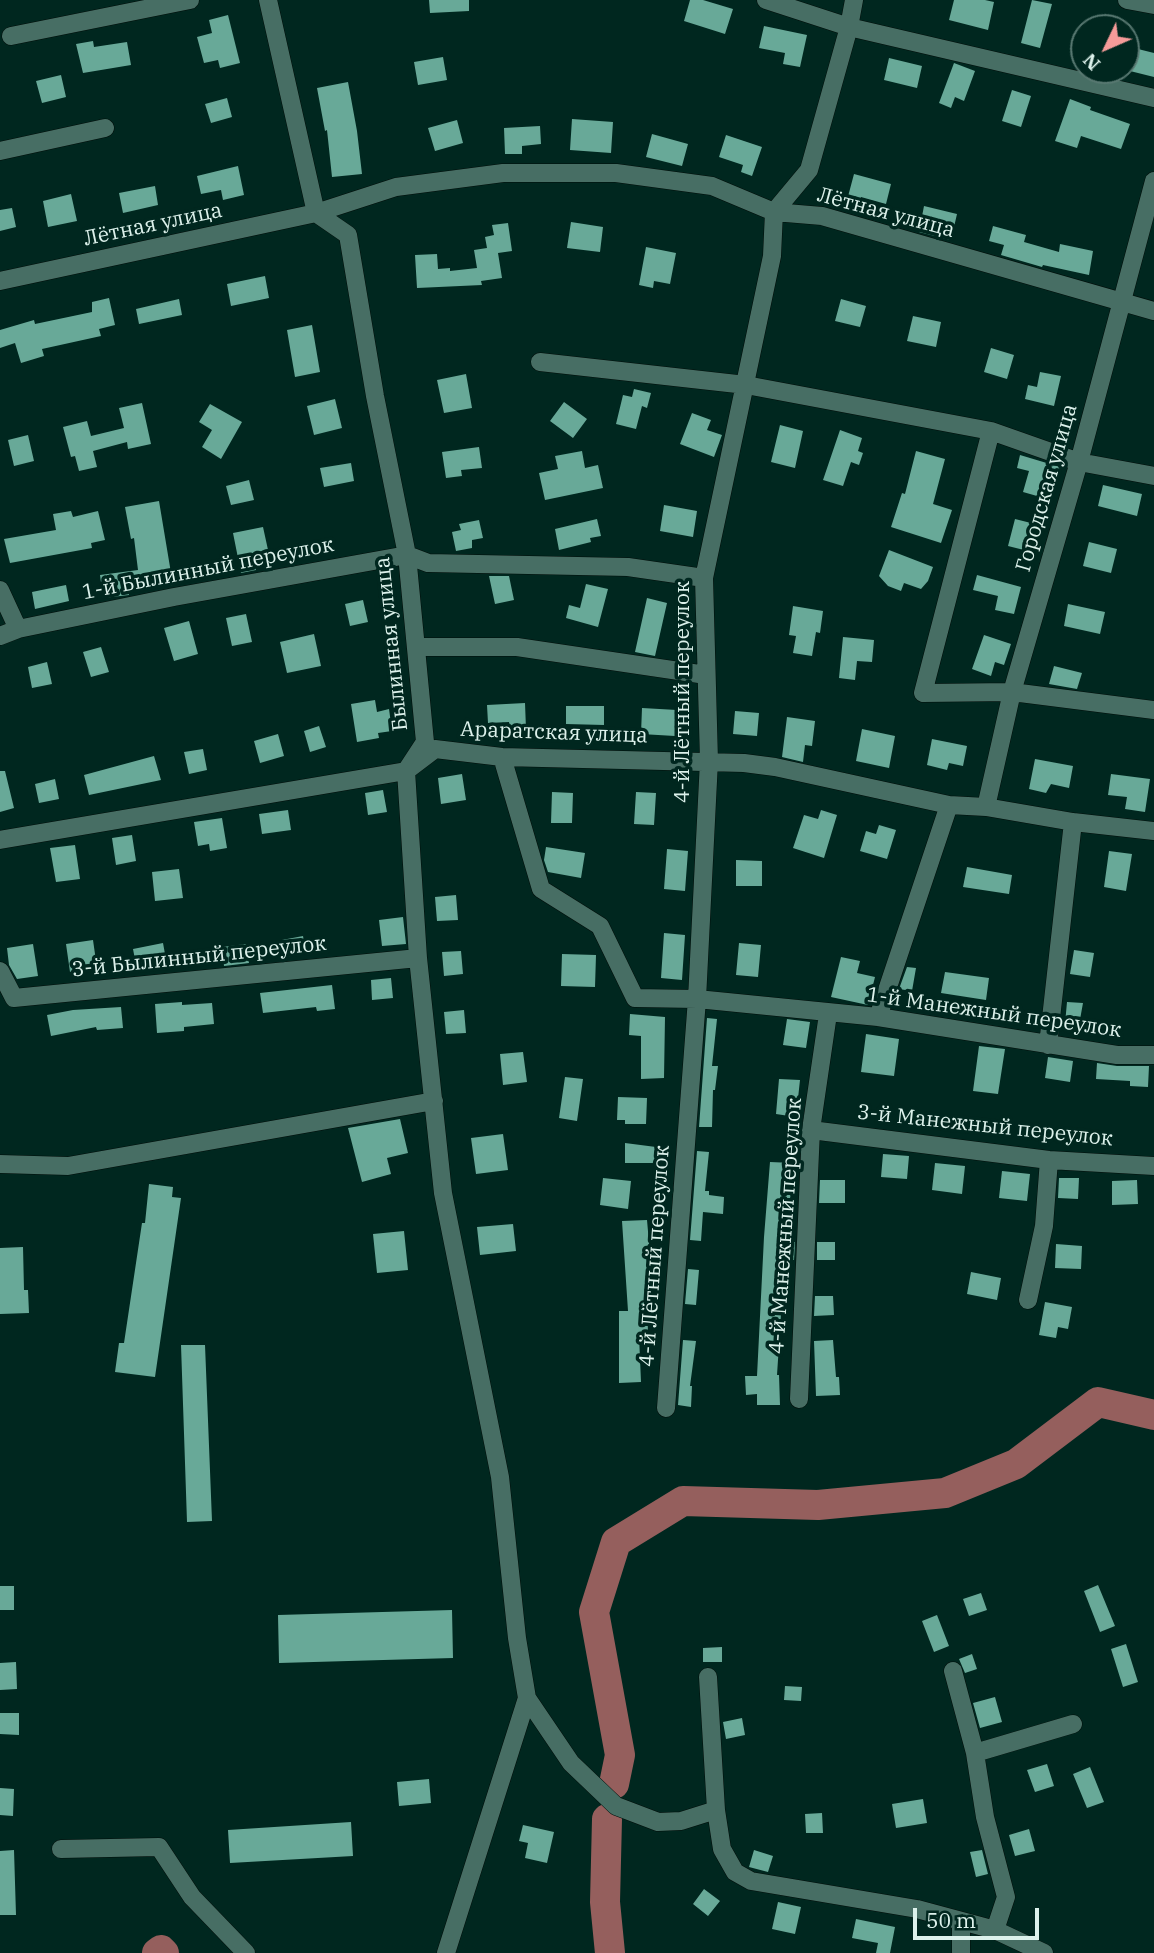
<!DOCTYPE html>
<html>
<head>
<meta charset="utf-8">
<style>
	body { margin:0 }
	#map { position:relative; width:1154px; height:1953px; overflow:hidden; background:#00271f; font-family:"IBM Plex Serif",serif }
	canvas { display:block }
	.north { position:absolute; left:1070px; top:14px; width:70px; height:70px; box-sizing:border-box; background:#00271f; border:2px solid #587871; border-radius:50%; rotate:226deg; font-size:19px; font-weight:700; line-height:28px; text-align:center; color:#dcf1eb }
	.north::after { content:''; display:block; margin:auto; width:24px; height:32px; background:#f59b99; clip-path:polygon(50% 0,100% 100%,50% 72%,0 100%) }
	.scale { position:absolute; left:913px; top:1908px; width:126px; height:32px; box-sizing:border-box; border:4px solid #dcf1eb; border-top:0; padding-left:9px; font-size:21px; line-height:24px; white-space:nowrap; color:#dcf1eb; -webkit-text-stroke:5px #00271f; paint-order:stroke }
</style>
</head>
<body>
<div id="map">
<canvas width="1154" height="1953"></canvas>
<div class="north">N</div>
<div class="scale">50 m</div>
</div>
<script>
const ctx = document.querySelector('canvas').getContext('2d');
ctx.lineJoin = 'round';
function shape(rows) {
  const path = new Path2D();
  for (const r of rows) {
    path.moveTo(r[0], r[1]);
    for (let i = 2; i < r.length; i += 2) path.lineTo(r[i], r[i + 1]);
  }
  return path;
}
function strokePath(path, color, width, dash) {
  ctx.strokeStyle = color;
  ctx.lineWidth = width;
  ctx.lineCap = dash ? 'butt' : 'round';
  ctx.setLineDash(dash || []);
  ctx.stroke(path);
}
function paint(path, color) {
  ctx.fillStyle = color;
  ctx.fill(path, 'evenodd');
}
function write(font, color, halo, rows, align = 'center') {
  ctx.font = font + ' "IBM Plex Serif",serif';
  ctx.lineWidth = 7;
  ctx.setLineDash([]);
  ctx.textBaseline = 'middle';
  ctx.strokeStyle = halo;
  ctx.fillStyle = color;
  for (const [text, x, y, turn = 0] of rows) {
    ctx.save();
    ctx.translate(x, y);
    ctx.rotate((+turn || 0) * Math.PI / 180);
    ctx.textAlign = isNaN(turn) ? turn : align;
    if (halo) ctx.strokeText(text, 0, 0);
    ctx.fillText(text, 0, 0);
    ctx.restore();
  }
}
const river = shape([
	[614,1784,620,1755,594,1612,616,1542,683,1501,818,1505,945,1493,1016,1464,1098,1402,1154,1415],
	[607,1819,605,1902,610,1953],
	[157,1953,161,1950,164,1953]
]);
const building = shape([
	[429,0,469,0,469,11,430,13],
	[690,0,703,0,733,9,725,34,684,21],
	[954,0,985,0,994,2,988,30,949,20],
	[1032,0,1052,4,1040,48,1021,43],
	[228,15,240,63,220,68,218,60,204,63,197,37,212,33,209,20],
	[764,26,807,35,800,67,783,64,785,53,759,48],
	[93,41,94,47,127,42,131,65,83,73,76,44],
	[1126,46,1154,53,1154,77,1126,70],
	[443,57,447,80,418,85,414,62],
	[889,58,922,66,917,88,884,80],
	[954,63,975,71,964,101,955,97,951,108,939,103],
	[61,75,66,97,42,103,36,81],
	[348,82,357,131,362,174,332,177,327,130,325,131,317,88],
	[1012,90,1031,96,1021,127,1002,121],
	[227,98,232,117,211,123,205,104],
	[1070,99,1091,107,1090,110,1130,124,1121,149,1081,136,1077,148,1055,141],
	[572,119,613,122,611,153,570,150],
	[457,120,463,143,435,151,428,128],
	[540,126,541,144,522,146,522,154,505,154,504,128],
	[652,134,688,144,682,166,646,157],
	[726,135,762,147,752,176,741,172,743,165,719,157],
	[238,166,244,195,223,200,221,190,201,194,197,176],
	[854,174,891,184,886,204,861,197,858,207,846,204],
	[155,186,158,205,123,213,119,193],
	[71,194,77,221,48,227,43,201],
	[924,206,957,214,951,240,919,232],
	[12,208,16,227,0,231,0,210],
	[571,222,603,227,600,252,567,248],
	[508,223,512,251,498,253,502,278,481,281,482,285,417,288,415,255,437,254,438,269,450,268,450,271,477,268,474,250,487,248,485,237,494,235,492,225],
	[993,226,1026,235,1024,242,1059,252,1060,244,1093,251,1089,275,1043,265,1042,267,1001,255,1004,245,989,241],
	[646,247,676,253,670,284,654,281,653,288,639,285],
	[265,276,269,298,231,306,227,284],
	[109,298,115,325,99,329,101,336,42,349,44,356,21,363,15,343,0,348,0,330,34,320,35,324,92,312,92,302],
	[179,299,182,315,139,324,136,309],
	[841,299,866,306,860,327,835,321],
	[913,316,941,322,936,347,907,341],
	[312,325,320,372,295,377,287,330],
	[991,348,1014,355,1007,379,984,372],
	[1040,372,1061,376,1054,406,1025,399,1028,385,1037,387],
	[466,374,472,408,444,413,437,380],
	[634,389,651,393,647,408,642,406,636,429,616,424,623,395,632,397],
	[335,399,342,428,314,435,307,406],
	[564,402,587,419,573,438,550,421],
	[142,403,151,444,128,449,127,442,93,451,97,467,79,471,75,456,71,457,63,427,87,421,91,436,124,428,119,408],
	[210,404,242,422,221,459,202,447,212,430,199,422],
	[692,413,711,420,707,430,722,435,714,457,680,444],
	[780,425,803,431,795,468,771,462],
	[840,430,862,438,858,451,863,453,859,465,851,462,843,486,823,480],
	[28,435,34,461,14,466,8,440],
	[479,447,482,468,461,470,462,476,446,478,442,452],
	[582,451,585,468,598,465,603,488,545,500,539,473,558,469,555,456],
	[916,451,945,459,933,504,952,510,941,543,891,527,902,493,905,494],
	[1020,455,1060,467,1051,500,1023,492,1029,471,1017,468],
	[351,463,354,481,324,487,320,468],
	[249,480,254,500,231,505,226,486],
	[1103,485,1142,494,1137,516,1098,506],
	[159,501,173,585,129,591,129,595,103,598,100,575,138,570,134,538,131,539,125,507],
	[664,505,697,511,693,537,660,531],
	[71,511,73,517,98,511,105,540,91,543,92,548,10,563,4,539,56,530,53,514],
	[597,519,601,536,590,538,591,542,559,550,555,529],
	[1015,519,1039,525,1032,552,1008,546],
	[479,520,483,538,472,540,472,548,456,551,452,532,461,530,459,524],
	[263,527,270,559,254,562,256,570,241,573,233,533],
	[1089,542,1117,549,1111,573,1083,566],
	[889,550,933,567,928,581,921,589,904,583,901,591,888,586,879,576],
	[977,575,1021,587,1014,614,995,610,998,596,973,590],
	[489,576,509,576,514,600,495,604],
	[586,584,608,589,598,627,566,618,569,605,580,608],
	[66,585,69,601,35,609,32,592],
	[647,598,667,603,655,656,635,652],
	[363,600,368,622,350,626,345,604],
	[1068,604,1105,612,1100,634,1064,626],
	[793,606,823,611,820,633,816,632,812,656,793,653,796,636,789,635],
	[246,614,252,642,232,646,226,618],
	[189,621,198,654,174,661,164,628],
	[314,634,321,666,287,673,280,642],
	[984,635,1011,644,1004,665,995,662,991,676,972,669],
	[843,637,874,640,872,662,857,661,855,680,839,678],
	[101,647,109,672,91,677,83,652],
	[47,662,52,684,32,688,28,667],
	[1054,666,1082,673,1077,689,1049,684],
	[375,700,377,712,389,709,392,731,378,733,379,738,357,742,351,704],
	[525,703,526,729,510,730,509,722,488,723,487,705],
	[566,706,604,706,604,725,566,724],
	[642,708,677,710,675,736,641,734],
	[735,711,759,713,757,736,733,734],
	[787,717,815,721,812,746,805,745,803,762,782,757],
	[319,726,326,747,310,752,304,731],
	[862,729,895,736,889,768,856,761],
	[278,734,284,756,260,763,254,741],
	[932,739,967,746,963,766,949,763,947,770,927,765],
	[203,749,207,770,189,774,184,752],
	[154,756,161,780,89,795,84,775],
	[1035,759,1073,766,1069,788,1051,784,1046,793,1029,789],
	[0,771,5,771,14,808,0,812],
	[462,774,466,800,441,804,438,778],
	[1111,774,1150,779,1145,812,1125,809,1127,797,1108,795],
	[55,779,59,799,39,803,35,784],
	[383,790,387,812,368,815,365,793],
	[552,792,573,793,572,823,551,823],
	[636,792,656,793,654,825,634,824],
	[288,810,291,830,262,834,259,814],
	[821,810,837,815,824,858,793,848,804,815,818,819],
	[222,818,227,848,210,851,209,844,198,846,194,822],
	[879,825,896,830,887,859,860,851,866,831,876,834],
	[132,835,136,861,116,865,112,838],
	[75,845,80,879,56,882,50,848],
	[546,847,585,853,581,878,548,872,544,860],
	[667,849,688,851,685,891,664,889],
	[1109,851,1132,854,1126,891,1104,887],
	[736,860,762,861,762,886,736,886],
	[967,867,1012,875,1009,894,963,887],
	[179,869,183,898,155,901,152,872],
	[456,895,458,920,437,921,435,897],
	[403,917,406,944,382,946,379,920],
	[664,933,685,935,682,980,661,978],
	[303,936,306,953,285,957,282,940],
	[93,940,97,968,70,972,66,944],
	[163,943,167,965,137,970,133,949],
	[739,943,761,945,758,977,736,975],
	[33,944,38,976,17,979,9,965,7,948],
	[246,944,249,963,224,966,222,947],
	[1074,950,1094,953,1090,977,1070,974],
	[461,951,463,974,444,976,442,952],
	[562,954,596,955,595,987,561,986],
	[841,957,860,961,857,973,875,977,868,1005,831,997],
	[907,967,916,968,912,991,899,989],
	[945,972,989,978,986,1000,941,993],
	[391,978,393,998,372,1000,371,980],
	[332,985,335,1009,317,1011,316,1007,263,1013,260,993],
	[182,1002,182,1005,212,1003,214,1024,184,1027,184,1031,157,1033,155,1004],
	[1067,1002,1083,1003,1079,1025,1065,1024],
	[121,1007,123,1028,97,1030,96,1027,51,1036,47,1015,73,1010],
	[464,1010,466,1033,446,1034,444,1012],
	[630,1014,665,1017,664,1078,641,1079,641,1036,629,1035],
	[707,1018,717,1019,712,1066,718,1066,715,1090,713,1090,712,1127,699,1127],
	[787,1019,810,1022,806,1048,783,1045],
	[866,1034,899,1039,894,1076,861,1072],
	[979,1046,1005,1049,998,1094,973,1091],
	[523,1052,527,1082,503,1085,500,1054],
	[1048,1057,1073,1061,1070,1082,1045,1078],
	[1097,1063,1117,1066,1149,1066,1148,1087,1130,1086,1130,1081,1096,1079],
	[565,1077,583,1079,577,1121,559,1118],
	[779,1079,800,1080,796,1117,776,1114],
	[618,1097,647,1098,646,1124,625,1124,625,1120,617,1120],
	[400,1119,408,1153,387,1158,391,1174,362,1182,348,1128],
	[503,1134,508,1170,476,1174,471,1138],
	[625,1143,656,1147,656,1163,625,1163],
	[697,1151,709,1152,705,1191,709,1191,709,1195,724,1197,723,1214,703,1212,701,1241,690,1240],
	[883,1154,909,1156,907,1179,881,1177],
	[770,1162,793,1163,787,1239,790,1239,790,1242,795,1242,794,1260,789,1260,789,1269,784,1268,777,1375,779,1375,780,1405,757,1405,757,1394,746,1395,745,1376,757,1376,764,1237],
	[935,1163,965,1166,962,1194,932,1190],
	[1002,1171,1030,1174,1027,1201,999,1198],
	[603,1178,631,1181,628,1209,600,1205],
	[1059,1178,1079,1178,1078,1199,1058,1198],
	[820,1180,845,1180,845,1203,819,1203],
	[1137,1180,1138,1204,1112,1205,1112,1181],
	[149,1184,173,1187,172,1197,181,1198,155,1377,115,1372,119,1343,124,1343,142,1223,145,1223],
	[647,1220,653,1288,647,1289,648,1335,639,1335,641,1382,619,1383,619,1311,628,1311,622,1221],
	[513,1224,516,1251,480,1255,477,1227],
	[404,1231,408,1270,377,1273,373,1234],
	[817,1242,835,1242,835,1260,817,1260],
	[1056,1244,1082,1246,1081,1269,1055,1268],
	[23,1247,24,1290,28,1290,29,1313,0,1314,0,1248],
	[688,1269,699,1270,696,1305,685,1304],
	[971,1272,1001,1278,997,1300,967,1294],
	[815,1296,833,1296,834,1315,814,1316],
	[1045,1302,1072,1307,1068,1329,1058,1327,1056,1338,1039,1335],
	[683,1340,696,1341,690,1386,692,1386,691,1407,678,1405],
	[833,1340,836,1377,839,1377,840,1395,816,1396,814,1341],
	[181,1345,205,1345,212,1521,187,1522],
	[1098,1585,1115,1626,1100,1632,1084,1591],
	[0,1586,14,1586,14,1610,0,1610],
	[981,1593,987,1610,969,1616,963,1599],
	[452,1610,453,1658,279,1663,278,1615],
	[937,1615,949,1646,934,1652,922,1621],
	[1126,1644,1138,1682,1123,1687,1111,1649],
	[722,1647,722,1662,703,1662,703,1648],
	[972,1654,977,1669,965,1673,959,1659],
	[16,1662,17,1689,0,1690,0,1663],
	[785,1686,802,1687,801,1701,784,1700],
	[995,1697,1002,1722,980,1728,973,1703],
	[0,1713,19,1713,19,1735,0,1734],
	[742,1718,745,1735,726,1739,723,1722],
	[1047,1764,1054,1786,1035,1792,1027,1770],
	[1090,1767,1104,1802,1087,1808,1073,1774],
	[429,1779,431,1803,399,1806,397,1782],
	[0,1788,14,1789,13,1816,0,1815],
	[923,1799,927,1823,896,1828,892,1804],
	[822,1813,823,1833,806,1833,805,1814],
	[351,1822,353,1856,230,1863,228,1830],
	[523,1825,554,1832,547,1863,525,1858,528,1843,519,1841],
	[1029,1829,1035,1851,1015,1856,1009,1835],
	[14,1850,16,1915,0,1915,0,1851],
	[754,1850,773,1856,768,1872,749,1867],
	[982,1850,988,1874,976,1877,970,1852],
	[704,1889,720,1901,708,1916,693,1904],
	[778,1902,801,1907,795,1934,772,1929],
	[856,1919,895,1927,890,1953,876,1953,878,1943,852,1938]
]);
const minor = shape([
	[268,0,316,213,348,235,375,396,407,555,425,742,406,771,418,958,443,1193,500,1477,517,1638,527,1698,571,1763,616,1806,658,1822,681,1821,716,1810,722,1849,735,1872,751,1881,917,1909,995,1930,1044,1953],
	[766,0,849,27,1154,98],
	[1127,0,1154,5],
	[11,36,190,0],
	[0,151,105,128],
	[0,281,316,213,396,187,503,173,616,173,712,186,774,212,822,216,1154,311],
	[540,362,746,385,991,431,1079,462,1154,476],
	[991,431,923,693,1012,692,1154,710],
	[0,590,18,629],
	[0,636,18,629,174,597,407,555,428,563,628,567,704,578],
	[416,647,517,647,706,675],
	[502,757,541,889,600,926,635,998,697,999,878,1017,1117,1055,1154,1055],
	[986,807,1012,692,1079,462,1154,181],
	[0,840,406,771,435,749,502,757,744,763,775,767,949,805,986,807,1073,822,1154,831],
	[0,971,14,998,418,958],
	[878,1017,949,805],
	[1048,1045,1073,822],
	[811,1130,1049,1160,1154,1166],
	[0,1164,68,1166,434,1101],
	[1028,1300,1044,1226,1049,1160],
	[799,1399,811,1130,828,1014],
	[666,1408,697,999,709,761,704,578,772,256,774,212,809,170,849,27,854,0],
	[953,1671,975,1753,985,1817,1006,1897,995,1930],
	[708,1677,716,1810],
	[975,1753,1073,1724],
	[61,1849,159,1847,192,1897,246,1953],
	[961,1922,961,1953],
	[446,1953,527,1698]
]);
const streetNames = [
	["Лётная улица",886,213,15],
	["Лётная улица",153,225,-12],
	["Городская улица",1047,488,-74],
	["1-й Былинный переулок",208,569,-11],
	["Былинная улица",392,644,-96],
	["4-й Лётный переулок",683,692,-90],
	["Араратская улица",554,733,2],
	["3-й Былинный переулок",199,957,-6],
	["1-й Манежный переулок",994,1013,8],
	["3-й Манежный переулок",985,1126,6],
	["4-й Манежный переулок",786,1226,-86],
	["4-й Лётный переулок",655,1256,-86]
];
strokePath(river, '#955f5d', 30);
paint(building, '#68a998');
strokePath(minor, '#000e0a', 19);
strokePath(minor, '#476e64', 18);
write('21px', '#dcf1eb', '#00271f', streetNames);
</script>
</body>
</html>
